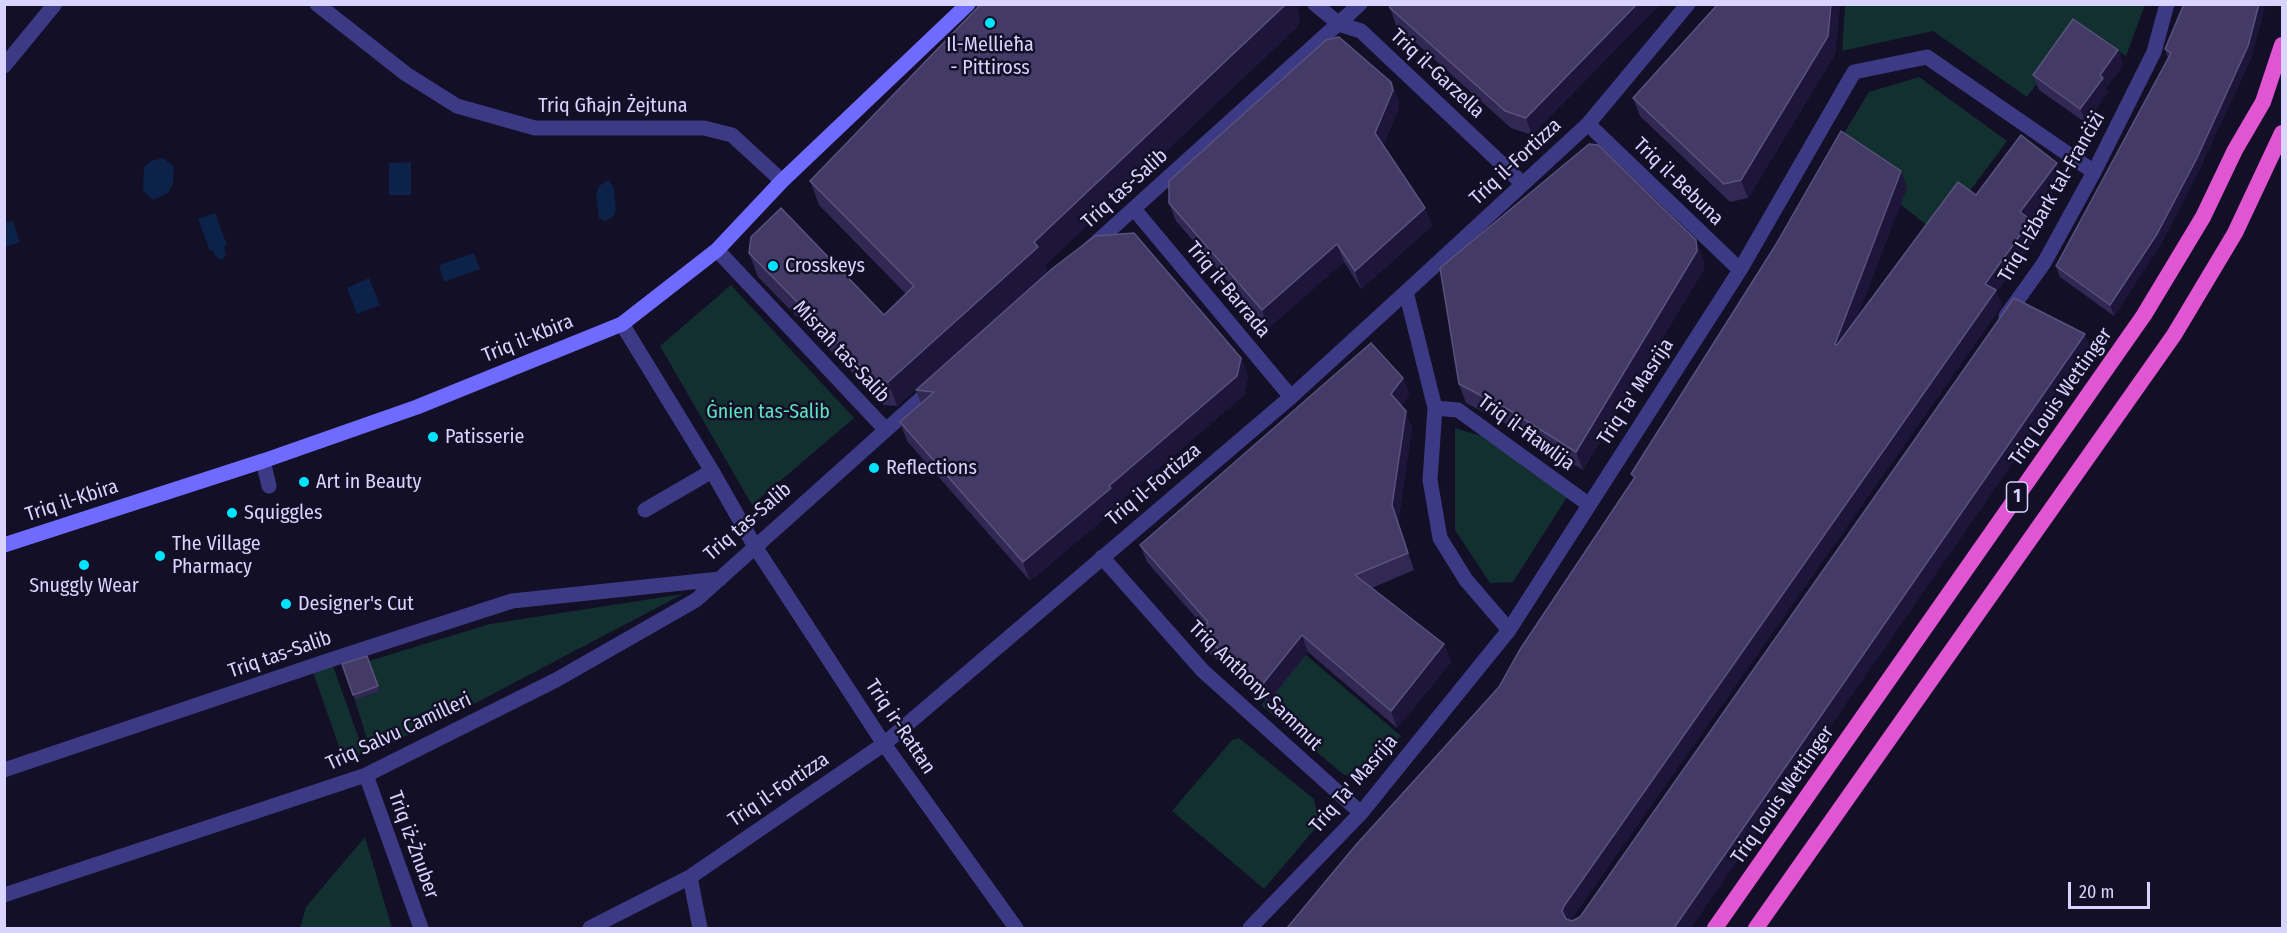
<!DOCTYPE html>
<html>
<head>
<meta charset="utf-8">
<style>
	body { margin:0 }
	#map { position:relative; width:2287px; height:933px; overflow:hidden; background:#130f26; font-family:"Fira Sans Condensed",sans-serif }
	canvas { display:block }
	.frame { position:absolute; inset:0; border:6px solid #d9d4ff; pointer-events:none }
	.scale { position:absolute; left:2068px; top:882px; width:82px; height:27px; box-sizing:border-box; border:3px solid #d9d4ff; border-top:0; padding-left:8px; font-size:18px; line-height:21px; white-space:nowrap; color:#d9d4ff; -webkit-text-stroke:4px #130f26; paint-order:stroke }
</style>
</head>
<body>
<div id="map">
<canvas width="2287" height="933"></canvas>
<div class="frame"></div>
<div class="scale">20 m</div>
</div>
<script>
const ctx = document.querySelector('canvas').getContext('2d');
ctx.lineJoin = 'round';
function paint(path, color) {
  ctx.fillStyle = color;
  ctx.fill(path, 'evenodd');
}
function shape(rows) {
  const path = new Path2D();
  for (const r of rows) {
    path.moveTo(r[0], r[1]);
    for (let i = 2; i < r.length; i += 2) path.lineTo(r[i], r[i + 1]);
  }
  return path;
}
function strokePath(path, color, width, dash) {
  ctx.strokeStyle = color;
  ctx.lineWidth = width;
  ctx.lineCap = dash ? 'butt' : 'round';
  ctx.setLineDash(dash || []);
  ctx.stroke(path);
}
function write(font, color, halo, rows, align = 'center') {
  ctx.font = font + ' "Fira Sans Condensed",sans-serif';
  ctx.lineWidth = 5;
  ctx.setLineDash([]);
  ctx.textBaseline = 'middle';
  ctx.strokeStyle = halo;
  ctx.fillStyle = color;
  for (const [text, x, y, turn = 0] of rows) {
    ctx.save();
    ctx.translate(x, y);
    ctx.rotate((+turn || 0) * Math.PI / 180);
    ctx.textAlign = isNaN(turn) ? turn : align;
    if (halo) ctx.strokeText(text, 0, 0);
    ctx.fillText(text, 0, 0);
    ctx.restore();
  }
}
const green = shape([
	[1845,5,2145,5,2126,56,2079,25,2027,97,1933,31,1842,51],
	[1919,77,2007,141,1938,234,1833,151,1869,92],
	[731,285,854,418,752,505,660,346],
	[1455,428,1488,438,1569,494,1513,582,1490,583,1455,530],
	[683,594,468,707,371,752,355,700,380,691,369,661,490,624],
	[1306,655,1401,736,1364,775,1344,775,1261,705],
	[333,666,364,753,344,761,313,672],
	[1239,738,1314,799,1319,824,1264,889,1172,811,1232,740],
	[365,837,392,928,300,928,306,907]
]);
const water = shape([
	[163,158,174,167,173,184,168,193,153,200,143,191,144,167,151,161],
	[411,162,411,195,389,195,389,163],
	[609,180,614,189,616,211,612,218,605,221,599,218,596,195,599,186],
	[215,213,227,245,224,246,226,255,222,260,215,256,213,250,210,251,198,219],
	[13,221,20,242,5,247,5,223],
	[474,253,480,269,444,282,439,265],
	[369,278,380,305,357,314,347,288]
]);
const minor = shape([
	[1315,4,1339,24,1361,31,1523,184],
	[1588,124,1740,270],
	[1134,209,1291,397],
	[1089,249,1360,4],
	[717,250,886,430],
	[1406,292,1435,408,1430,480,1440,538,1466,580,1509,630],
	[2006,316,2044,263,2094,172,2154,52,2167,4],
	[622,324,712,471,754,545,884,744,1016,928],
	[1435,408,1458,410,1588,504],
	[263,461,269,486],
	[645,510,712,471],
	[1102,557,1203,671,1361,813],
	[4,770,333,659,512,601,720,579],
	[366,775,421,928],
	[690,877,700,928],
	[4,895,366,775,556,680,696,600,934,387],
	[590,928,690,877,884,744,1291,397,1406,292,1588,124,1688,4],
	[1250,928,1361,813,1509,630,1740,270,1854,72,1927,57,2094,172]
]);
const tertiary = shape([
	[317,4,406,74,457,106,535,128,704,128,732,135,782,181],
	[4,66,55,4]
]);
const secondary = shape([
	[4,545,263,461,417,407,622,324,717,250,782,181,968,4]
]);
const trunk = shape([
	[1715,928,2144,315,2203,217,2235,150,2263,102,2282,45],
	[1756,928,2174,335,2235,233,2282,133]
]);
const wall = shape([
	[1660,4,1532,135,1511,128,1396,25,1390,8],
	[1718,4,1840,4,1835,54,1748,198,1730,202,1640,116,1633,98],
	[1300,17,1298,26,1045,265,1047,272,897,406,884,405,758,277,749,253,884,315,906,294,819,205,810,181],
	[2165,49,2252,56,2200,168,2161,244,2114,316,2060,277,2056,266,2168,58],
	[2118,50,2123,65,2106,88,2108,92,2086,123,2039,90,2033,75],
	[1391,82,1398,100,1399,108,1383,146,1425,208,1432,226,1361,289,1344,262,1268,328,1176,221,1169,203],
	[1703,258,1704,269,1583,470,1516,429,1466,403,1459,384],
	[1241,358,1248,377,1244,395,1117,504,1118,507,1030,581,907,441,900,422,921,404,916,390],
	[1403,378,1409,395,1401,406,1412,428,1398,522,1414,570,1372,588,1444,644,1451,662,1397,728,1308,652,1268,702,1205,650,1199,633,1204,627,1147,562,1140,545],
	[367,656,380,691,355,700,342,664]
]);
const shadedWall = shape([
	[1286,4,1297,4,1300,17,1298,26,1045,265,1047,272,897,406,888,382],
	[1637,4,1660,4,1532,135,1526,118],
	[1831,4,1840,4,1835,54,1748,198,1741,180],
	[2259,4,2266,4,2252,56,2200,168,2161,244,2114,316,2110,305],
	[2118,50,2123,65,2106,88,2108,92,2086,123,2080,109,2100,75],
	[1391,82,1398,100,1399,108,1381,151,1375,133],
	[2057,163,2063,179,2032,221,2037,237,1997,292,2002,306,1570,922,1568,928,1562,911,1564,906,1985,284,2020,212],
	[1901,171,1907,188,1841,360,1835,344],
	[1425,208,1432,226,1361,289,1355,271],
	[1696,240,1703,258,1704,269,1583,470,1576,452],
	[1337,244,1344,262,1268,328,1262,310],
	[2085,334,2091,350,1691,928,1674,928],
	[1241,358,1248,377,1244,395,1117,504,1118,507,1030,581,1023,562],
	[1403,378,1409,395,1397,411,1391,394],
	[1406,411,1412,428,1398,522,1414,570,1392,505],
	[1302,635,1308,652,1268,702,1262,685],
	[1444,644,1451,662,1397,728,1391,711]
]);
const building = shape([
	[981,4,1286,4,1034,242,1038,247,888,382,875,381,749,253,751,237,781,208,884,315,914,286,810,181,981,4],
	[1389,4,1637,4,1526,118,1505,111,1390,8,1389,4],
	[1718,4,1831,4,1828,36,1741,180,1724,184,1633,98,1718,4],
	[2184,4,2259,4,2248,46,2197,158,2157,234,2110,305,2056,266,2171,53,2165,49,2184,4],
	[2073,19,2118,50,2100,75,2103,78,2080,109,2033,75,2073,19],
	[1339,37,1391,82,1393,90,1375,133,1425,208,1355,271,1337,244,1262,310,1169,203,1169,181,1326,40,1339,37],
	[1841,131,1901,171,1835,344,1837,345,1958,182,1976,195,2021,135,2057,163,2020,212,2031,220,1985,284,1996,290,1564,906,1562,911,1566,919,1572,921,1580,917,2014,298,2085,334,1674,928,1287,928,1355,846,1499,687,1519,651,1635,477,1631,474,1775,246,1841,131],
	[1589,144,1598,145,1696,240,1697,251,1576,452,1509,410,1459,384,1440,268,1589,144],
	[1134,233,1241,358,1237,376,1109,486,1111,488,1023,562,900,422,934,392,916,390,1053,268,1095,236,1134,233],
	[1371,343,1403,378,1391,394,1406,411,1392,505,1408,553,1355,575,1444,644,1391,711,1302,635,1262,685,1199,633,1208,622,1140,545,1371,343],
	[367,656,378,686,353,695,342,664,367,656]
]);
const markers = [
	[990,23,6,"#00e5ff"],
	[773,266,6,"#00e5ff"],
	[433,437,6,"#00e5ff"],
	[874,468,6,"#00e5ff"],
	[304,482,6,"#00e5ff"],
	[232,513,6,"#00e5ff"],
	[160,556,6,"#00e5ff"],
	[84,565,6,"#00e5ff"],
	[286,604,6,"#00e5ff"]
];
const shields = [
	[2017,497,21]
];
const shieldNames = [
	["1",2017,497]
];
const poiNames = [
	["Il-Mellieħa",990,45,"center"],
	["- Pittiross",990,68,"center"],
	["Crosskeys",785,266],
	["Patisserie",445,437],
	["Reflections",886,468],
	["Art in Beauty",316,482],
	["Squiggles",244,513],
	["The Village",172,544],
	["Pharmacy",172,567],
	["Snuggly Wear",84,586,"center"],
	["Designer's Cut",298,604]
];
const streetNames = [
	["Triq il-Garzella",1437,74,43],
	["Triq Għajn Żejtuna",613,106],
	["Triq il-Fortizza",1516,162,-43],
	["Triq il-Bebuna",1678,182,44],
	["Triq tas-Salib",1125,189,-42],
	["Triq l-Iżbark tal-Franċiżi",2052,197,-60],
	["Triq il-Barrada",1228,290,50],
	["Triq il-Kbira",528,339,-22],
	["Misraħ tas-Salib",841,352,47],
	["Triq Ta' Masrija",1636,392,-57],
	["Triq Louis Wettinger",2061,397,-55],
	["Triq il-Ħawlija",1526,433,36],
	["Triq il-Fortizza",1154,485,-40],
	["Triq il-Kbira",72,501,-18],
	["Triq tas-Salib",748,522,-41],
	["Triq tas-Salib",280,655,-19],
	["Triq Anthony Sammut",1255,686,44],
	["Triq ir-Rattan",900,727,56],
	["Triq Salvu Camilleri",399,732,-25],
	["Triq Ta' Masrija",1354,784,-49],
	["Triq il-Fortizza",779,790,-34],
	["Triq Louis Wettinger",1783,795,-55],
	["Triq iż-Żnuber",413,845,70]
];
const parkNames = [
	["Ġnien tas-Salib",768,412]
];
paint(green, '#12302f');
paint(water, '#0c2248');
strokePath(minor, '#3d3a85', 15);
strokePath(tertiary, '#3d3a85', 15);
strokePath(secondary, '#6f6bff', 15);
strokePath(trunk, '#e055d1', 16);
paint(wall, '#312854');
paint(shadedWall, '#1d163a');
paint(building, '#433a66');
strokePath(building, '#5a527e', 1.5);
for (const [x, y, r, color] of markers) {
  const dot = new Path2D();
  dot.arc(x, y, r, 0, 2 * Math.PI);
  ctx.fillStyle = color;
  ctx.fill(dot);
  strokePath(dot, '#130f26', 2);
}
for (const [x, y, w] of shields) {
  const box = new Path2D();
  box.roundRect(x - w / 2, y - 15, w, 30, 4.5);
  ctx.fillStyle = '#130f26';
  ctx.fill(box);
  strokePath(box, '#d9d4ff', 1.5);
}
write('bold 18px', '#d9d4ff', null, shieldNames);
write('20px', '#d9d4ff', '#130f26', poiNames, 'left');
write('20px', '#d9d4ff', '#130f26', streetNames);
write('20px', '#5fe0c0', '#130f26', parkNames);
</script>
</body>
</html>
